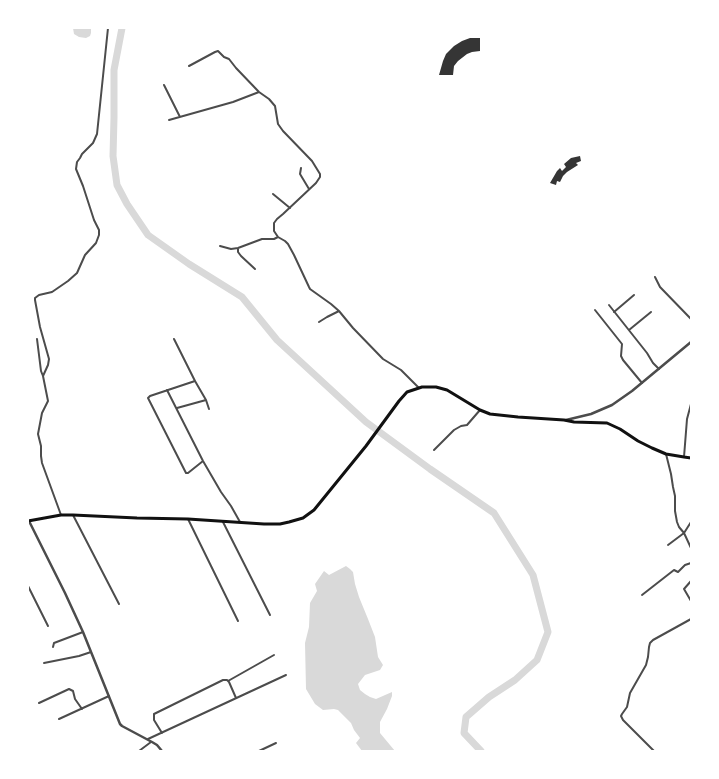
<!DOCTYPE html>
<html>
<head>
<meta charset="utf-8">
<style>
	body { margin:0 }
	#map { position:relative; width:719px; height:779px; overflow:hidden; background:#fff; font-family:"Noto Sans",sans-serif }
	canvas { display:block }
	.frame { position:absolute; inset:0; border:29px solid #fff; pointer-events:none }
</style>
</head>
<body>
<div id="map">
<canvas width="719" height="779"></canvas>
<div class="frame"></div>
</div>
<script>
const ctx = document.querySelector('canvas').getContext('2d');
ctx.lineJoin = 'round';
function paint(path, color) {
  ctx.fillStyle = color;
  ctx.fill(path, 'evenodd');
}
function shape(rows) {
  const path = new Path2D();
  for (const r of rows) {
    path.moveTo(r[0], r[1]);
    for (let i = 2; i < r.length; i += 2) path.lineTo(r[i], r[i + 1]);
  }
  return path;
}
function strokePath(path, color, width, dash) {
  ctx.strokeStyle = color;
  ctx.lineWidth = width;
  ctx.lineCap = dash ? 'butt' : 'round';
  ctx.setLineDash(dash || []);
  ctx.stroke(path);
}
const water = shape([
	[73,28,91,28,91,33,90,36,86,38,79,37,74,34],
	[346,566,350,569,353,572,355,584,359,597,368,619,375,637,378,657,383,665,380,670,365,675,358,684,360,690,365,694,370,697,376,699,392,692,392,696,387,709,380,722,380,733,395,751,362,751,356,743,360,738,354,730,351,723,338,710,334,709,323,710,315,704,306,689,305,643,309,627,310,603,317,591,315,584,324,571,329,575]
]);
const river = shape([
	[122,28,114,70,114,118,113,156,117,185,127,204,148,235,189,264,242,297,277,340,366,422,430,469,494,513,533,575,548,632,537,660,515,680,489,697,466,717,464,733,481,751]
]);
const building = shape([
	[470,38,480,38,480,51,472,52,467,54,458,61,454,66,453,75,439,75,443,61,446,54,454,46,462,41],
	[580,156,581,161,576,163,578,165,567,172,563,176,560,182,557,181,556,185,550,183,557,171,560,168,562,171,566,167,564,164,571,158]
]);
const minor = shape([
	[189,66,215,52,218,51,224,57,229,59,236,68,259,92,269,99,275,106,278,124,283,131,312,161,320,174,320,177,316,183,283,214,277,219,274,223,274,231,278,237,285,241,288,244,294,255,309,287,310,289,331,304,339,311,353,328,383,359,401,370,419,388],
	[164,85,180,117],
	[169,120,233,102,259,92],
	[301,168,300,174,309,189],
	[273,194,290,208],
	[220,246,231,249,238,248,262,239,274,239,278,237],
	[238,248,238,252,241,256,255,269],
	[655,277,660,287,691,319],
	[609,305,647,353,653,363,659,369],
	[595,310,622,344,621,356,623,360,642,383],
	[614,312,634,295],
	[319,322,327,317,339,311],
	[629,330,651,312],
	[37,339,41,371,43,376],
	[174,339,195,381],
	[167,390,203,461,221,492,231,506,240,522],
	[177,408,206,400],
	[434,450,454,430,461,426,467,425,480,410],
	[666,454,671,474,673,487,675,496,675,511,677,522,679,527,684,533,691,548],
	[684,457,687,419,691,404],
	[203,461,188,473,186,473,148,398,150,396,195,381,206,400,209,409],
	[61,515,42,463,41,456,41,446,38,434,42,413,48,401,43,376,48,365,49,359,40,327,35,300,35,298,39,295,52,292,68,281,77,273,85,255,96,243,99,235,99,230,94,220,83,186,76,169,77,162,80,158,82,154,93,143,97,134,108,28],
	[73,515,119,604],
	[188,519,238,621],
	[223,522,270,615],
	[668,545,684,533,691,522],
	[691,581,684,589,691,601],
	[28,586,48,626],
	[642,595,674,570,678,572,685,565,691,563],
	[53,647,54,643,83,632],
	[44,663,79,656,91,652],
	[228,681,274,655],
	[39,703,69,689,73,691,75,699,82,709],
	[59,719,109,696],
	[162,733,154,720,154,714,223,680,227,680,229,682,236,698],
	[148,739,286,675],
	[139,751,151,742],
	[259,751,276,743],
	[654,751,623,720,621,716,622,714,627,707,630,693,646,665,648,657,649,647,650,643,653,640,691,619]
]);
const tertiary = shape([
	[566,420,591,414,612,405,632,391,691,342],
	[29,521,65,593,83,632,120,724,122,726,152,742,157,745,162,751]
]);
const primary = shape([
	[28,521,61,515,73,515,137,518,188,519,264,524,280,524,289,522,303,518,314,510,366,446,399,401,407,392,422,387,436,387,447,390,480,410,490,414,518,417,564,420,574,422,607,423,620,429,638,441,652,448,666,454,684,457,691,458]
]);
paint(water, '#d9d9d9');
strokePath(river, '#d9d9d9', 7);
paint(building, '#353535');
strokePath(minor, '#4c4c4c', 2);
strokePath(tertiary, '#4c4c4c', 2.5);
strokePath(primary, '#111', 3);
</script>
</body>
</html>
